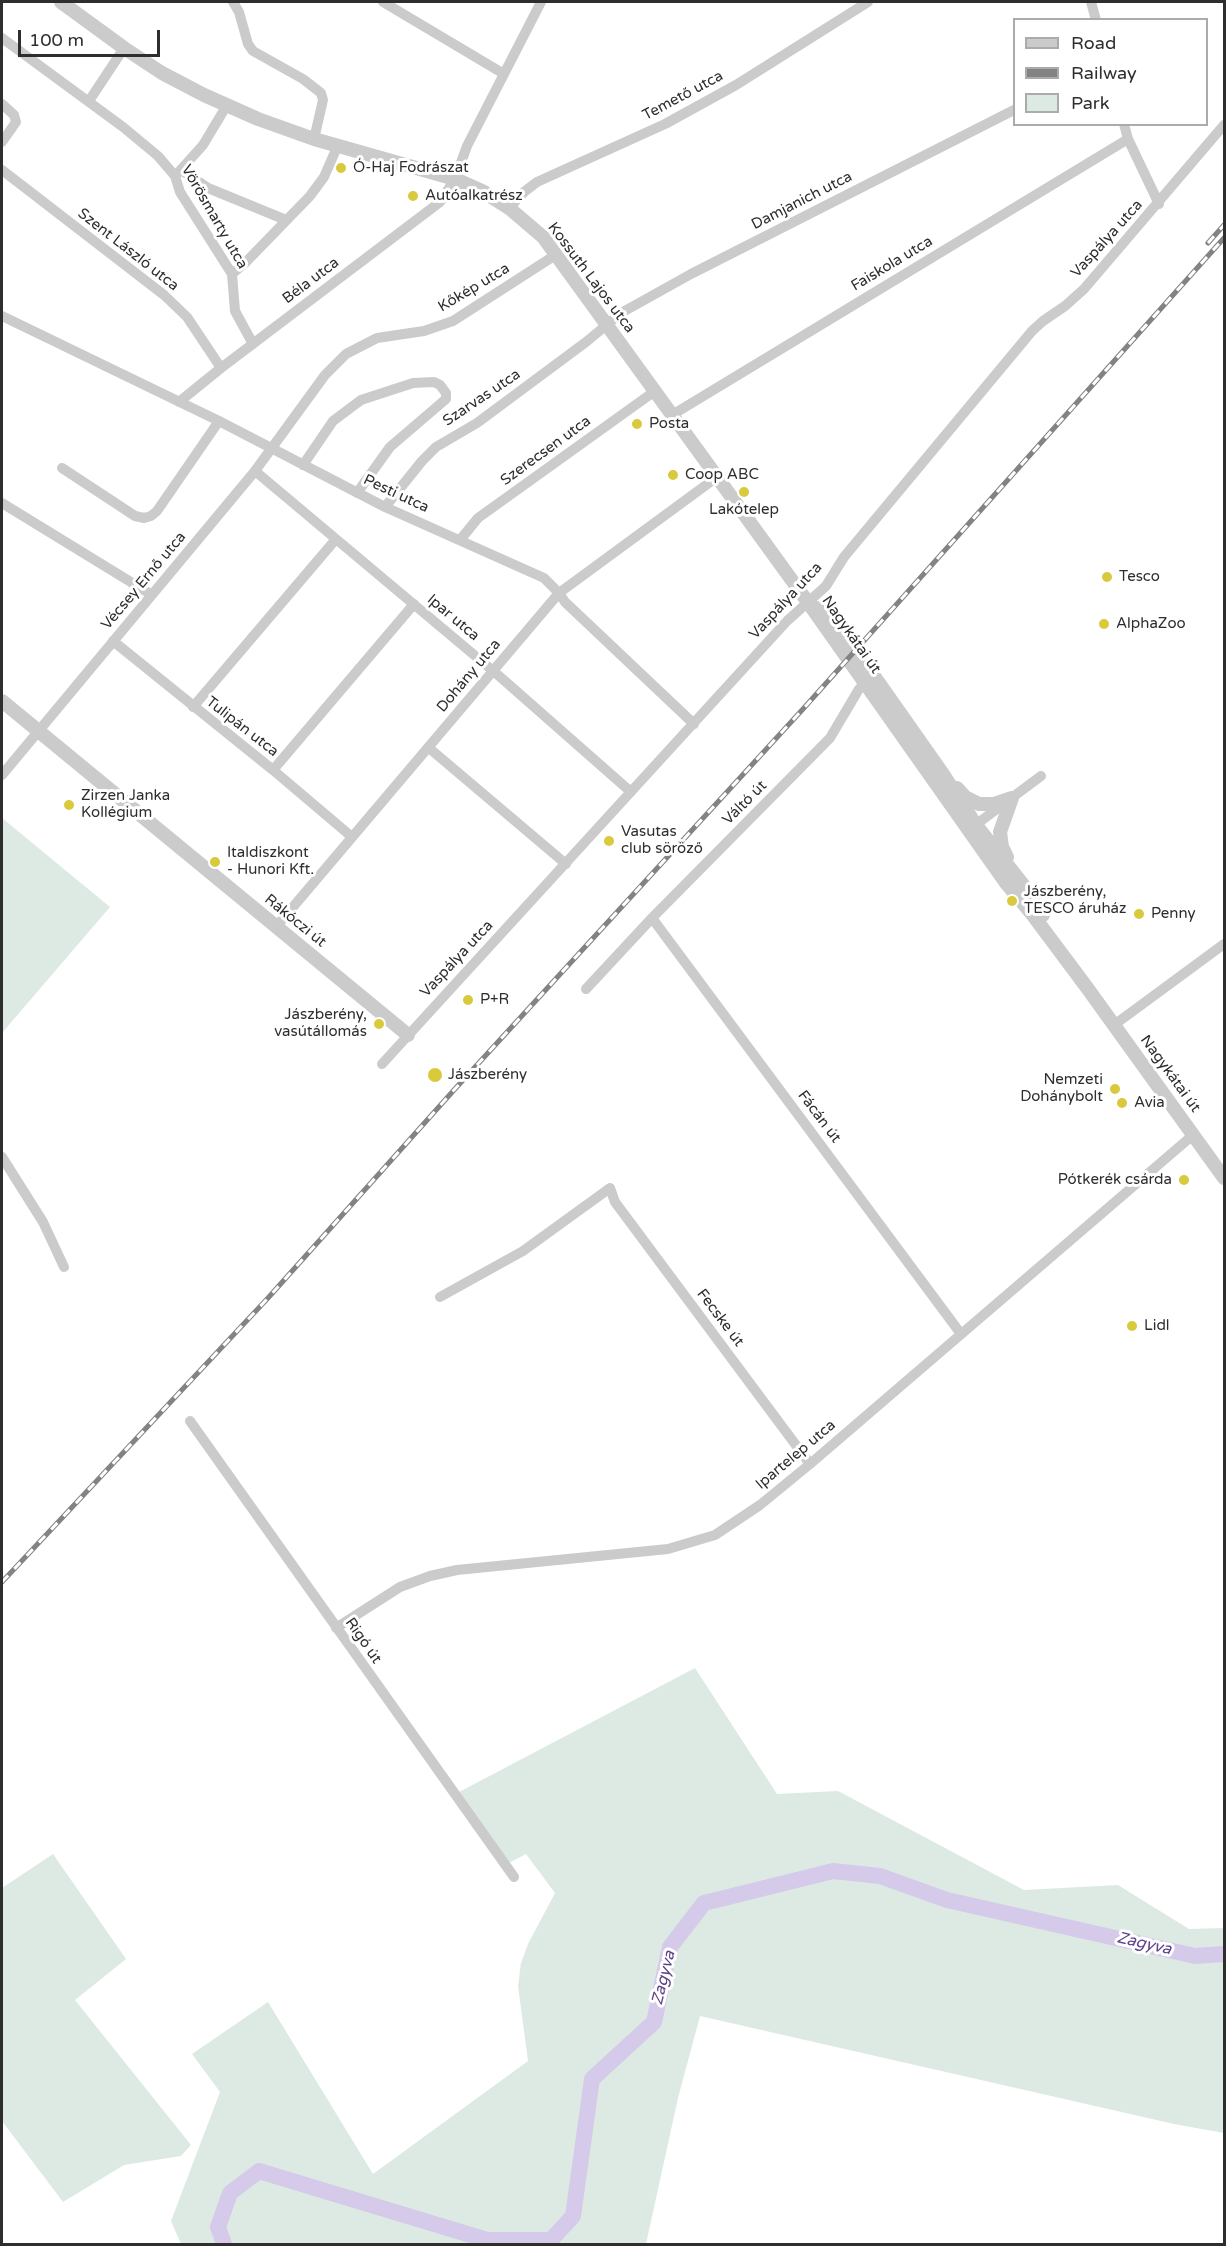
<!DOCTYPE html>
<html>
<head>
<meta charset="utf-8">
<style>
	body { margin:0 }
	#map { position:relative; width:1226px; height:2246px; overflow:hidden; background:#fff; font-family:"Varela Round",sans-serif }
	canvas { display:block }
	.frame { position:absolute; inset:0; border:3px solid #2e2e2e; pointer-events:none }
	.legend { position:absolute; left:1013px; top:18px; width:195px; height:108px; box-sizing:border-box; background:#fff; border:2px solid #ababab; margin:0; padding:8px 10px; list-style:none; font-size:18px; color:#2e2e2e }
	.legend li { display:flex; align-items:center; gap:12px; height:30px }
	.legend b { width:30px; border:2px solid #ababab }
	.scale { position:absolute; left:18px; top:30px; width:142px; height:27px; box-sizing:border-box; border:3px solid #2e2e2e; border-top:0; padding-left:8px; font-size:18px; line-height:21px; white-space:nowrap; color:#2e2e2e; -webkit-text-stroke:4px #fff; paint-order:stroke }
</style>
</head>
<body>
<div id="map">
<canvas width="1226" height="2246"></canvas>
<div class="frame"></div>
<ul class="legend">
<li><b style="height:8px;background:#cbcbcb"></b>Road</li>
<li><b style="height:8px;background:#838383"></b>Railway</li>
<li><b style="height:16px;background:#ddeae3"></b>Park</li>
</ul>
<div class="scale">100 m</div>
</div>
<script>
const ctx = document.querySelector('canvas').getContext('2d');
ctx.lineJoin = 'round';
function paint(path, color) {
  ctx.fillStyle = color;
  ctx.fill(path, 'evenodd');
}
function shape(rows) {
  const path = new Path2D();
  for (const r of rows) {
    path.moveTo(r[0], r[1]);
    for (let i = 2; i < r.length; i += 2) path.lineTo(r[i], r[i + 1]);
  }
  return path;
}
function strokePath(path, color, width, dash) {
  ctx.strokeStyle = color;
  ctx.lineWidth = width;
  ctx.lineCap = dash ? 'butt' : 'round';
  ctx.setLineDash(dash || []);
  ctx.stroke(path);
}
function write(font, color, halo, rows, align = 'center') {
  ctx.font = font + ' "Varela Round",sans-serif';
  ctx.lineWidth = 6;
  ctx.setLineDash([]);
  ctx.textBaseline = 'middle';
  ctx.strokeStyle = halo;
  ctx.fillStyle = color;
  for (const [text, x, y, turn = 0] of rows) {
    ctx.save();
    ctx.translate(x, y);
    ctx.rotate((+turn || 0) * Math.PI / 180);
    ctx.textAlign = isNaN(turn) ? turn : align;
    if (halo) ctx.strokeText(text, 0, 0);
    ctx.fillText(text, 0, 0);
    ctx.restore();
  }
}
const green = shape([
	[2,818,110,907,2,1033],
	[695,1668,777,1794,838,1791,1024,1890,1118,1885,1189,1929,1224,1928,1224,2133,1174,2124,700,2016,678,2098,646,2244,181,2244,171,2221,220,2092,192,2054,268,2002,373,2174,528,2061,518,1986,521,1963,528,1944,555,1893,526,1854,507,1864,459,1792],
	[53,1854,126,1959,75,2000,191,2145,181,2156,124,2165,63,2202,2,2121,2,1888]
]);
const river = shape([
	[224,2244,218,2227,230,2193,259,2171,487,2240,551,2240,573,2216,592,2079,654,2022,670,1947,704,1903,833,1871,880,1876,947,1900,1195,1956,1224,1954]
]);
const minor = shape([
	[233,2,239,12,248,44,253,51,303,79,321,93,323,100,314,139],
	[383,2,504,74],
	[1091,2,1096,20],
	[2,38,123,127,158,156,175,176,180,192,232,274,235,311,253,344],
	[89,101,124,48],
	[2,104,14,115,16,122,2,142],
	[1124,124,1128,139,1159,204],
	[2,170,164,295,187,317,221,368],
	[181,170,208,188,286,220],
	[177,174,203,145,227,105],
	[509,208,524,192,537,182,665,124,736,85,868,2],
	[232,274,245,263,310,196,324,177,338,145],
	[2,316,219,421,385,507,544,578,559,593,565,602,694,724],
	[179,402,221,368,440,202,455,179,467,146,541,2],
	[672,415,1128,139],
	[303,465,333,421,361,400,413,383,434,382,440,385,446,393,446,399,390,447,357,493],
	[62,468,135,516,144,518,151,516,157,511,219,421],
	[255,471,498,675,631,792],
	[2,503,152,595],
	[385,507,422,461,436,447,477,423,586,342,621,313,691,274,1014,110],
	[460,540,478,518,655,391],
	[113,641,273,770,352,837],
	[193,707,336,539],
	[429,748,566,864],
	[273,770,414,604],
	[2,775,255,471,325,375,346,354,377,338,424,331,453,321,557,254],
	[970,829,1041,776],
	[652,918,961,1334],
	[276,927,559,593,717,477],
	[586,989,652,918,830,738,859,689,865,683],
	[1114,1025,1224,944],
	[382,1064,787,621,826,586,844,557,1032,331,1043,321,1065,306,1084,289,1224,125],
	[2,1157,43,1222,64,1267],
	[440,1297,523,1251,610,1188,615,1202,810,1464],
	[190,1421,514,1877],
	[336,1628,400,1587,430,1576,457,1570,668,1549,715,1535,760,1505,810,1464,1193,1135]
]);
const tertiary = shape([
	[61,2,124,48,162,73,204,95,258,119,314,139,455,179,484,192,509,208,543,237,807,601,1006,883,1032,914,1088,989,1224,1178],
	[816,608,834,622,855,649,943,774,976,825,1021,882,1043,915],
	[2,701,408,1035],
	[957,788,965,797,979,804,994,804,1012,798],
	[1007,857,1002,847,1000,832,1012,798]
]);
const rail = shape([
	[1208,243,1224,225],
	[2,1582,268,1298,454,1090,803,709,1224,238]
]);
const markers = [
	[341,168,6,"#d8c93d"],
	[413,196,6,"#d8c93d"],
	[637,424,6,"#d8c93d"],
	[673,475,6,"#d8c93d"],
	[744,492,6,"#d8c93d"],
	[1107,577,6,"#d8c93d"],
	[1104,624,6,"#d8c93d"],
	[69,805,6,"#d8c93d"],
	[609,841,6,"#d8c93d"],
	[215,862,6,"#d8c93d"],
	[1012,901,6,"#d8c93d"],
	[1139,914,6,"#d8c93d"],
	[468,1000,6,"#d8c93d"],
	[379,1024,6,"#d8c93d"],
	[435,1075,8,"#d8c93d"],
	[1115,1089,6,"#d8c93d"],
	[1122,1103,6,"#d8c93d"],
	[1184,1180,6,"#d8c93d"],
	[1132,1326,6,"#d8c93d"]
];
const streetNames = [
	["Temető utca",683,96,-28],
	["Damjanich utca",802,201,-27],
	["Vörösmarty utca",214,217,60],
	["Vaspálya utca",1107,239,-48],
	["Szent László utca",128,250,38],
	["Faiskola utca",892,264,-31],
	["Kossuth Lajos utca",591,278,53],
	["Béla utca",311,281,-37],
	["Kőkép utca",474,288,-31],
	["Szarvas utca",482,398,-34],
	["Szerecsen utca",546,451,-36],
	["Pesti utca",396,494,25],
	["Vécsey Ernő utca",144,581,-50],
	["Vaspálya utca",786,601,-47],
	["Ipar utca",453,618,40],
	["Nagykátai út",851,635,55],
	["Dohány utca",469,676,-50],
	["Tulipán utca",242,727,38],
	["Váltó út",745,803,-45],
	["Rákóczi út",295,921,39],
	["Vaspálya utca",457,959,-47],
	["Nagykátai út",1170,1074,54],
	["Fácán út",819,1117,53],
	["Fecske út",720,1318,53],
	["Ipartelep utca",796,1455,-40],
	["Rigó út",363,1641,55]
];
const poiNames = [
	["Ó-Haj Fodrászat",353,168],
	["Autóalkatrész",425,196],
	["Posta",649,424],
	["Coop ABC",685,475],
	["Lakótelep",744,510,"center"],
	["Tesco",1119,577],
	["AlphaZoo",1116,624],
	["Zirzen Janka",81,796],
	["Kollégium",81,813],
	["Vasutas",621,832],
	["club söröző",621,849],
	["Italdiszkont",227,853],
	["- Hunori Kft.",227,870],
	["Jászberény,",1024,892],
	["TESCO áruház",1024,909],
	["Penny",1151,914],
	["P+R",480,1000],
	["Jászberény,",367,1015,"right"],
	["vasútállomás",367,1032,"right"],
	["Jászberény",448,1075],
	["Nemzeti",1103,1080,"right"],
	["Dohánybolt",1103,1097,"right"],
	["Avia",1134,1103],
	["Pótkerék csárda",1172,1180,"right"],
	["Lidl",1144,1326]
];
const waterNames = [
	["Zagyva",1144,1944,13],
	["Zagyva",664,1978,-76]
];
paint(green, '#ddeae3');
strokePath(river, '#d5cae9', 16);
strokePath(minor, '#cbcbcb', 10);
strokePath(tertiary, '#cbcbcb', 14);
strokePath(rail, '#838383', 5);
strokePath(rail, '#fff', 3, [9]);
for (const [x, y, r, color] of markers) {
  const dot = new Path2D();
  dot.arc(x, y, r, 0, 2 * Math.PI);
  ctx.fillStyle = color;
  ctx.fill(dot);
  strokePath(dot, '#fff', 2);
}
write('15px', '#2e2e2e', '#fff', streetNames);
write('15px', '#2e2e2e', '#fff', poiNames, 'left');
write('italic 16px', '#5c428a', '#fff', waterNames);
</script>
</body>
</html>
